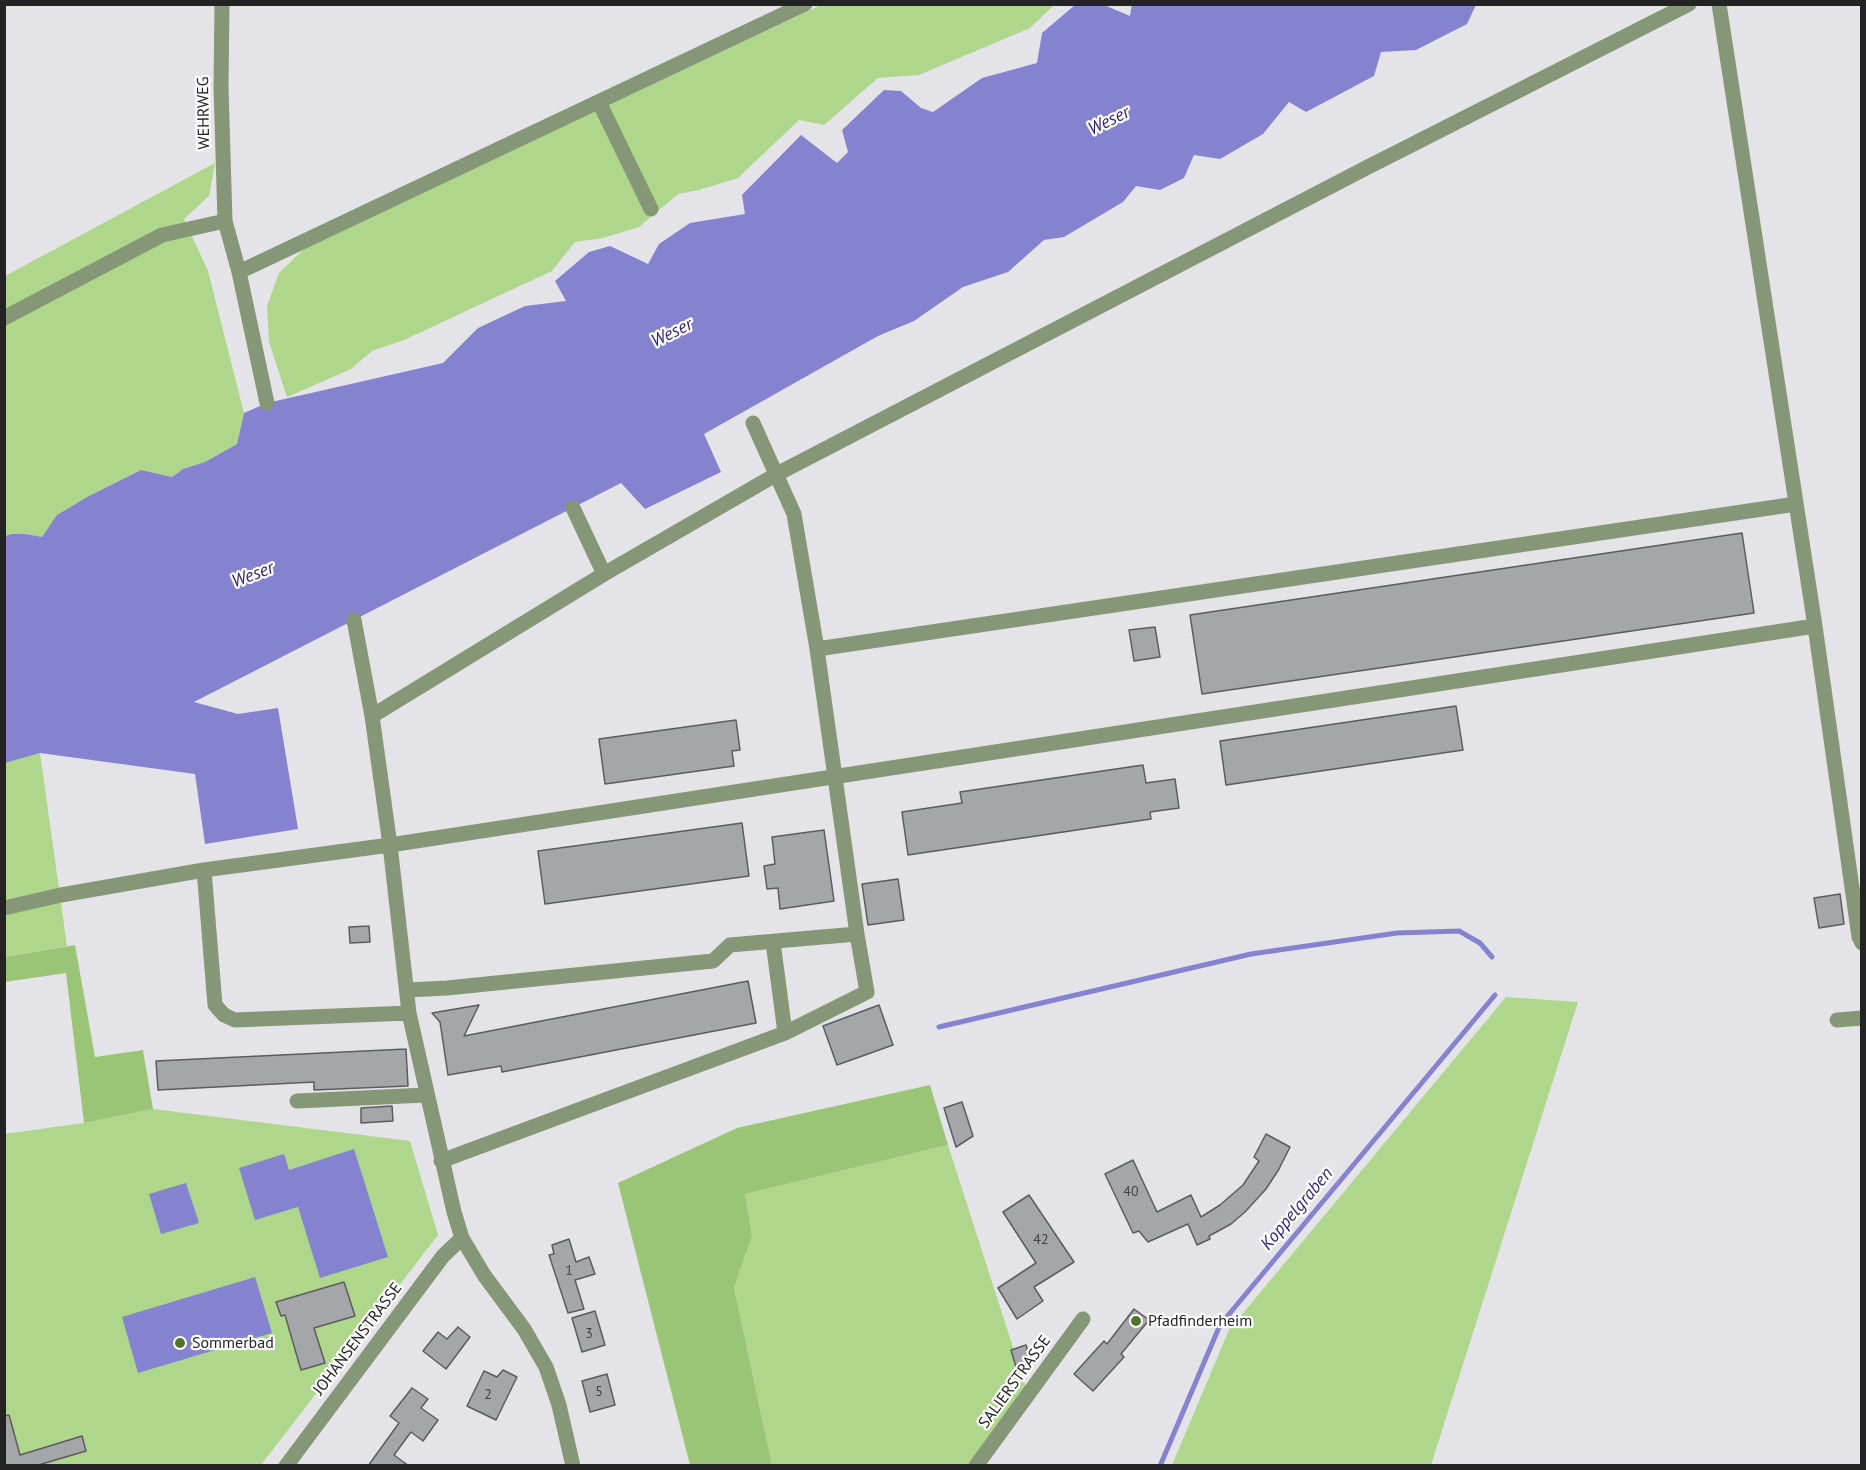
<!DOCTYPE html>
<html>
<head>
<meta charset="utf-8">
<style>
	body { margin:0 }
	#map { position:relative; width:1866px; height:1470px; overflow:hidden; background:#e4e4e8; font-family:"PT Sans",sans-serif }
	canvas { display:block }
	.frame { position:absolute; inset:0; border:6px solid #232324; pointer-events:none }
</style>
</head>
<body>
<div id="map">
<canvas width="1866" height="1470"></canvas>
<div class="frame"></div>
</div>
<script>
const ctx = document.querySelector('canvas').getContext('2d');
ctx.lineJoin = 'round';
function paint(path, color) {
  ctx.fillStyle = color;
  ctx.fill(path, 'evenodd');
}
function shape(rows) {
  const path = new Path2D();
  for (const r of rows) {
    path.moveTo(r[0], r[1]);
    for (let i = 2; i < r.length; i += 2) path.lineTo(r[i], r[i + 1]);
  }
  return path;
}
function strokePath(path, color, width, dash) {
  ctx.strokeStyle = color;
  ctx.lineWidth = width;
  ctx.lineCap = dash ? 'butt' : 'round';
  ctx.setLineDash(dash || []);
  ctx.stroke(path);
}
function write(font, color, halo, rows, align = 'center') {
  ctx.font = font + ' "PT Sans",sans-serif';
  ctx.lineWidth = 4.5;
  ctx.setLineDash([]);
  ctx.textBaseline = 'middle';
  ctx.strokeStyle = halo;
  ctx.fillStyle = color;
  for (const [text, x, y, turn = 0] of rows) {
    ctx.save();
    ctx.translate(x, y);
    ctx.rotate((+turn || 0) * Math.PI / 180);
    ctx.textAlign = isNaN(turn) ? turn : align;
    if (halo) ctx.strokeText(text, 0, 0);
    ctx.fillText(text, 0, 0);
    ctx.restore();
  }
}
const green = shape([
	[821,5,1054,5,1030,28,919,75,878,78,824,125,799,120,738,178,699,190,678,194,639,227,603,238,575,242,552,271,404,340,372,351,351,369,287,397,269,342,267,306,279,273,304,249],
	[215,163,209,196,184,219,208,271,244,413,237,444,205,462,183,469,172,477,141,470,87,497,58,515,42,537,26,534,11,534,5,536,5,276],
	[40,753,67,946,5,957,5,763],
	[1506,997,1578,1002,1431,1465,1172,1465,1229,1330],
	[153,1109,410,1141,438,1235,261,1465,5,1465,4,1134,84,1123],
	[948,1145,1026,1388,968,1465,772,1465,734,1286,752,1236,745,1194]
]);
const forest = shape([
	[75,945,95,1057,143,1050,153,1109,84,1123,66,973,5,982,5,957],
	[930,1085,948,1145,745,1194,752,1236,734,1287,772,1465,690,1465,618,1183,737,1128]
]);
const water = shape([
	[1132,4,1476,5,1467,24,1416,50,1381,52,1374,76,1306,112,1289,102,1263,134,1220,159,1194,155,1184,178,1160,190,1136,186,1123,202,1064,237,1044,240,1008,272,963,287,914,321,878,336,704,434,721,472,645,509,621,483,194,702,238,714,278,708,298,829,205,844,195,774,40,753,5,763,5,536,11,534,26,534,42,537,57,515,87,497,141,470,172,477,183,469,205,462,237,444,244,413,267,403,443,363,478,328,525,306,566,301,555,281,589,252,610,246,648,264,659,244,690,223,745,214,742,195,801,135,837,163,848,152,842,130,884,90,901,91,921,108,933,112,982,78,1037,63,1042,33,1075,5,1104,5,1130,16],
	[354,1149,388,1257,320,1278,298,1207,255,1220,239,1168,284,1154,289,1170],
	[186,1183,199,1223,161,1234,149,1194],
	[255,1277,272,1333,138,1373,122,1317]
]);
const stream = shape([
	[939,1027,1251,954,1397,933,1459,931,1480,943,1492,957],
	[1160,1466,1220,1325,1495,995]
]);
const building = shape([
	[1742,533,1754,613,1202,694,1190,615,1742,533],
	[1155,627,1160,657,1134,661,1129,630,1155,627],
	[1456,706,1463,750,1226,785,1220,741,1456,706],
	[736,720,740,750,732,751,734,766,605,784,599,739,736,720],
	[1143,765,1146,783,1175,779,1179,808,1150,812,1151,819,908,855,902,812,962,803,960,792,1143,765],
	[742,823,749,876,545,904,538,851,742,823],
	[824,830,834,901,780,909,778,888,767,889,764,866,775,864,772,837,824,830],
	[898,879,904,920,868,925,862,884,898,879],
	[1840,894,1844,924,1819,928,1814,898,1840,894],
	[369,926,370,942,350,943,349,927,369,926],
	[748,981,756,1023,502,1072,501,1066,448,1075,440,1022,432,1013,479,1005,464,1036,748,981],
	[879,1005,893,1045,837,1065,823,1026,879,1005],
	[406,1049,408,1086,314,1090,314,1082,158,1090,156,1061,406,1049],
	[962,1102,973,1136,956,1147,944,1108,962,1102],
	[392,1106,393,1121,361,1123,361,1108,392,1106],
	[1266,1134,1290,1147,1279,1169,1266,1189,1245,1212,1231,1224,1209,1236,1210,1239,1197,1245,1188,1224,1148,1242,1139,1231,1133,1233,1105,1174,1133,1160,1157,1212,1191,1195,1201,1217,1220,1205,1243,1185,1259,1161,1254,1157,1266,1134],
	[1029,1195,1074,1262,1034,1287,1043,1301,1017,1319,998,1288,1036,1263,1003,1212,1029,1195],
	[569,1239,576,1262,589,1257,595,1274,575,1280,584,1309,568,1313,549,1255,554,1254,552,1245,569,1239],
	[344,1282,355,1316,314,1328,325,1363,301,1370,285,1315,281,1316,276,1302,344,1282],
	[1134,1309,1149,1320,1121,1354,1124,1357,1093,1391,1074,1374,1104,1341,1107,1344,1134,1309],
	[595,1311,605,1345,582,1352,572,1318,595,1311],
	[458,1327,470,1337,446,1369,423,1351,438,1332,447,1339,458,1327],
	[1026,1345,1031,1363,1016,1367,1011,1350,1026,1345],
	[503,1370,517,1377,496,1420,467,1406,484,1371,497,1377,503,1370],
	[607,1374,615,1405,590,1412,582,1381,607,1374],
	[412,1388,428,1399,421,1408,438,1420,423,1441,411,1432,394,1455,409,1466,368,1466,399,1423,390,1416,412,1388],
	[9,1415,20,1455,82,1436,86,1451,35,1466,4,1466,4,1416,9,1415]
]);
const minor = shape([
	[222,4,221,87,225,221,239,272,267,403],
	[1719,4,1815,626,1859,937,1862,943],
	[599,102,651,209],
	[239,272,805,4],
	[4,318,162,235,225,221],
	[573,508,604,574],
	[354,620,372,716],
	[817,649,1796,504],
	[4,908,61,895,204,870],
	[773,942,785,1033],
	[407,990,447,988,713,961,730,945,857,934,817,649,794,514,753,423],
	[409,1013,235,1020,224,1015,215,1005,204,870,390,845,1815,626],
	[1837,1020,1862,1018],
	[297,1101,426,1095],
	[441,1161,785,1033,867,992,857,934],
	[286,1466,443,1256,462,1238],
	[573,1466,559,1405,546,1367,524,1329,484,1275,462,1238,454,1212,409,1013,390,845,372,716,604,574,777,474,1366,168,1689,4],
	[976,1466,1083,1319]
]);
const markers = [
	[1136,1321,6,"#51742d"],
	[180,1343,6,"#51742d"]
];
const numberNames = [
	["40",1131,1192],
	["42",1041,1240],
	["1",569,1271],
	["3",589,1334],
	["5",599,1392],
	["2",488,1395]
];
const streetNames = [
	["WEHRWEG",204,113,-91],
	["JOHANSENSTRASSE",358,1339,-53],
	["SALIERSTRASSE",1015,1382,-54]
];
const poiNames = [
	["Pfadfinderheim",1148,1321],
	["Sommerbad",192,1343]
];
const waterNames = [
	["Weser",1109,121,-26],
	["Weser",672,333,-26],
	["Weser",253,575,-21],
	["Koppelgraben",1297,1209,-50]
];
paint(green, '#aed78c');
paint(forest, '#9ac476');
paint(water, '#8583d0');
strokePath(stream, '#8583d0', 5);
paint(building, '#a5a6a9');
strokePath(building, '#5c5c5f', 1.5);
strokePath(minor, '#859776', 15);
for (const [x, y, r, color] of markers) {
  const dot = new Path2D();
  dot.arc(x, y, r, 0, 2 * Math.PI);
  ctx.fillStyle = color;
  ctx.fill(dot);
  strokePath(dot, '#fff', 2);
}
write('14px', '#444445', null, numberNames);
write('16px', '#232324', '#fff', streetNames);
write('16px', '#232324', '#fff', poiNames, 'left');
write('italic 18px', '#301f79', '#fff', waterNames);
</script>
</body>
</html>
